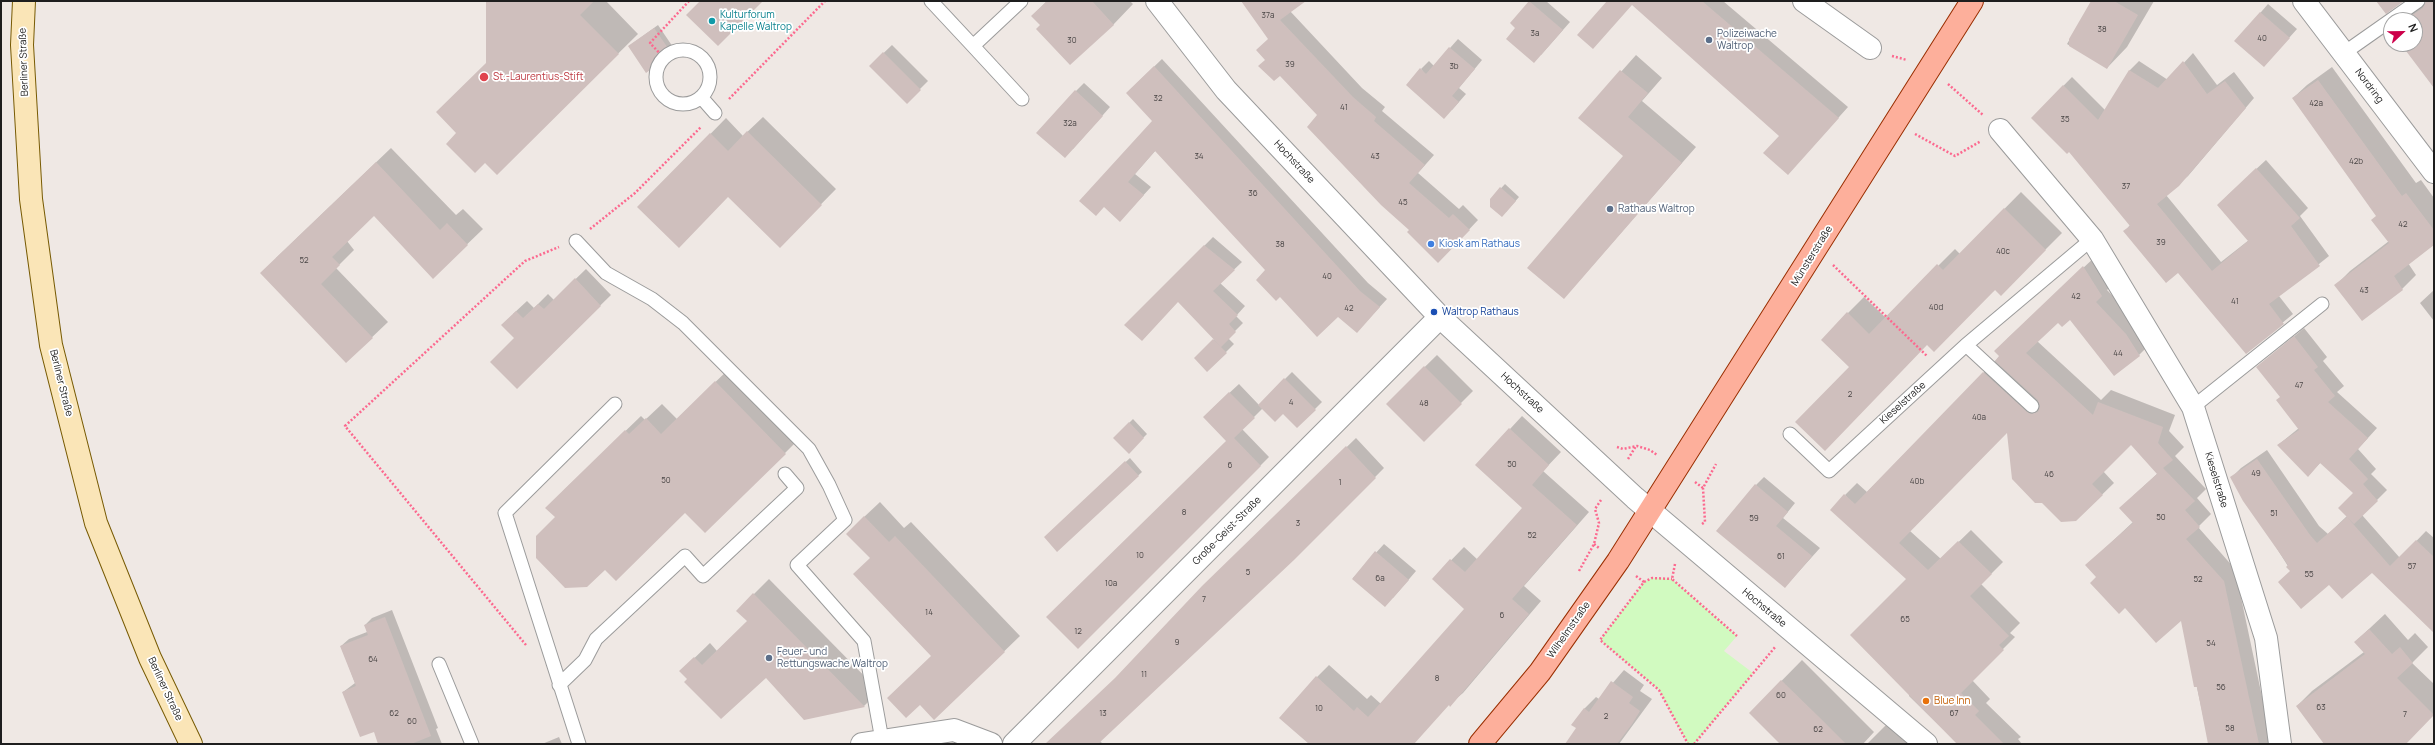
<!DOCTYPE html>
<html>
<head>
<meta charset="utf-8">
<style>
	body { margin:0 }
	#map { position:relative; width:2435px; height:745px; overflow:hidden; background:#efe8e4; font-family:Manrope,sans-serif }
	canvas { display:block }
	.frame { position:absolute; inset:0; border:2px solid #1e1e1e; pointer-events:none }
	.north { position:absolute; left:2383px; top:12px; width:40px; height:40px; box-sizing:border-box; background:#fff; border:1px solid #a5a5a5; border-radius:50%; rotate:68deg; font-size:11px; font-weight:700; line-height:16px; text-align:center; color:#1e1e1e }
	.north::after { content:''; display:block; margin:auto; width:14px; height:18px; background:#cd004b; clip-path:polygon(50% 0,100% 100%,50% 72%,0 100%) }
</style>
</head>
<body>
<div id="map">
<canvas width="2435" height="745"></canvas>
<div class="frame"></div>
<div class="north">N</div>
</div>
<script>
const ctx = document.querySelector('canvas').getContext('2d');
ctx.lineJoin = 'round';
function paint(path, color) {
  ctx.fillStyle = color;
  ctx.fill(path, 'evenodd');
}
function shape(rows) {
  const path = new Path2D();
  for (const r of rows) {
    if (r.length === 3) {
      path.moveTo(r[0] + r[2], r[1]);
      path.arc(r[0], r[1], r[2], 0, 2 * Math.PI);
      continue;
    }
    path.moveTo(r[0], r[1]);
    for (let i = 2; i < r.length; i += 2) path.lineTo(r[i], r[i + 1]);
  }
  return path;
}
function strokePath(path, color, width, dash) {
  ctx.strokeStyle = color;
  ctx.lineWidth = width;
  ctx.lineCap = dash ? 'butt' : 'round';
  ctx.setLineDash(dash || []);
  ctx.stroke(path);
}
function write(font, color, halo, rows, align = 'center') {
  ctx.font = font + ' Manrope,sans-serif';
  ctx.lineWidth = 3.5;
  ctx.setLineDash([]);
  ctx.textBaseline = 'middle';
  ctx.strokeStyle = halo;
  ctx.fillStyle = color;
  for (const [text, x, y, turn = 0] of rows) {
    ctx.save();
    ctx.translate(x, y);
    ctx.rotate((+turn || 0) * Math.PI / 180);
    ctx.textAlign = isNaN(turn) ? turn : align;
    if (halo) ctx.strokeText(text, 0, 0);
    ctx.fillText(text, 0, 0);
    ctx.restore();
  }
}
const park = shape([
	[1652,578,1672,579,1737,636,1724,651,1753,673,1694,744,1688,744,1659,690,1600,640,1644,582]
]);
const shadow = shape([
	[487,1,606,1,638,34,497,173,458,133,487,63],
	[1047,1,1130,1,1133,4,1113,25,1041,25,1032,16],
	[1242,1,1304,1,1290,11,1362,88,1385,107,1382,111,1434,155,1418,173,1459,209,1463,205,1478,220,1448,252,1410,230,1318,115,1266,60,1269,38],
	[1530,1,1546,1,1570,22,1541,55,1511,23],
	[1608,1,1723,1,1848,107,1797,164,1780,135,1632,4,1593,48],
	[2092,1,2154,1,2127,47,2107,68,2067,44],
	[2429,1,2434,1,2434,88,2407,44,2415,44,2415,20,2403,20],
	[2268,4,2297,29,2264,66,2236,41],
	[658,25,675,50,672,54,629,46],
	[1458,39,1482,60,1459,88,1466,94,1452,110,1421,69,1429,61,1434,66],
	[892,45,928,81,907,102,870,66],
	[2193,53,2217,85,2234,72,2254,98,2188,176,2166,195,2221,262,2249,240,2227,196,2266,160,2308,208,2300,216,2329,256,2279,296,2293,314,2246,353,2178,271,2125,231,2130,225,2069,150,2032,118,2072,77,2105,110,2130,70,2139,61,2168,80],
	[1636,55,1662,78,1642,101,1696,147,1564,298,1625,156,1580,118],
	[1162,59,1368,283,1387,299,1364,324,1337,316,1266,270,1156,150,1135,174,1151,187,1128,212,1105,206,1154,121,1135,85],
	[2332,67,2416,183,2421,180,2434,198,2434,244,2408,263,2416,275,2402,289,2336,285,2350,271,2389,241,2377,216,2293,98,2307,85],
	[1084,83,1110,107,1073,149,1076,91],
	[763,117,836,189,780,246,728,196,639,207,726,118,743,136],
	[391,148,456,215,463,209,483,229,433,277,374,215,347,241,354,250,336,268,388,322,346,362,276,258],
	[1505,184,1519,197,1506,212,1491,199],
	[2021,192,2062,233,2001,294,1996,289,1927,344,1850,367,1848,313,1864,297,1886,318,1955,249,1960,254],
	[1213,237,1242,262,1220,283,1245,306,1236,316,1243,323,1228,338,1234,344,1226,352,1195,358,1215,339,1179,301,1126,325],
	[2096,256,2113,284,2107,290,2138,322,2151,343,2139,355,2070,319,2058,322,2037,341,2101,400,2111,390,2175,415,2169,431,2184,447,2175,456,2206,489,2197,498,2211,514,2198,527,2235,569,2272,744,2203,744,2209,743,2182,619,2097,577,2087,565,2133,522,2133,496,2158,473,2131,443,2103,471,2114,483,2076,520,2008,431,1910,531,1941,559,1971,530,2003,562,1981,584,2020,623,2010,633,2015,637,1972,680,1990,699,1986,703,2021,737,2018,739,2022,744,1958,744,1909,696,1908,579,1845,495,1857,483,1867,492,2000,356,2007,339],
	[586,269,611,295,517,387,513,314,527,301,534,308,548,294,554,300],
	[2434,290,2434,321,2420,303],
	[2304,328,2327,357,2323,361,2344,386,2337,392,2377,428,2358,449,2376,469,2371,474,2387,490,2362,515,2400,558,2426,531,2434,538,2434,629,2372,572,2329,583,2291,571,2232,477,2241,468,2267,450,2319,526,2328,534,2347,516,2354,493,2321,462,2308,476,2278,445,2299,428,2281,396,2258,367],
	[1437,355,1473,391,1424,440,1387,404],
	[731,367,800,438,785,453,685,511,556,517,562,492,641,416,645,420,662,404,677,419],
	[1292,372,1322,402,1297,427,1283,412,1263,408,1242,429,1269,457,1078,648,1227,441,1213,408,1239,384,1259,405],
	[1522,416,1561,452,1543,471,1589,512,1524,586,1541,601,1463,693,1402,744,1310,744,1317,677,1329,665,1367,699,1371,695,1381,704,1466,608,1433,579,1464,547,1478,560,1523,508,1510,429],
	[1133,419,1147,434,1129,452,1114,438],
	[1356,438,1384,468,1293,560,1100,741,1103,744,1049,744,1121,674,1203,587],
	[1130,458,1142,472,1057,550,1045,537],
	[1764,477,1795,503,1783,518,1820,548,1785,587,1756,485],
	[880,502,904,528,911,522,1020,636,935,718,932,656,871,558,863,518],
	[1384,544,1416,571,1393,598,1353,578],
	[769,579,879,691,864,706,766,677,688,679,681,671,710,643,717,651,748,621,737,611],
	[392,610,438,728,436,729,442,744,379,744,374,730,343,692,355,683,341,646,349,639,367,632,365,625,372,618],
	[2385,614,2408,640,2415,633,2428,647,2412,663,2434,684,2434,714,2405,744,2325,744,2297,706,2312,691,2364,652,2355,642],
	[1802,660,1874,732,1863,744,1782,744,1750,713],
	[1624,670,1644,685,1640,691,1652,699,1619,744,1576,744,1578,728,1584,709,1596,697,1599,699],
	[1887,724,1908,744,1867,744],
	[559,737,562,744,542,744]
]);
const building = shape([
	[486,1,594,1,580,15,619,54,497,175,485,163,475,173,446,144,456,133,436,112,486,63],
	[700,1,763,1,718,46,686,15],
	[1047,1,1092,1,1114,25,1070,65,1036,29,1040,25,1031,16],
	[1241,1,1306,1,1280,20,1353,97,1376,117,1374,121,1425,165,1409,183,1449,218,1453,214,1470,230,1438,263,1407,232,1409,230,1381,205,1307,127,1317,115,1280,76,1274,81,1258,66,1265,60,1256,50,1268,39],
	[1529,1,1563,30,1534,63,1506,39,1515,28,1510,23],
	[1607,1,1702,1,1839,118,1788,175,1763,153,1779,136,1632,5,1593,49,1577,35],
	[2091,1,2114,1,2138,15,2107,69,2069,46,2069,39],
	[2376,1,2404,1,2386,14],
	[2426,1,2434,1,2434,88,2403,47,2407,44,2415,44,2415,20,2405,20,2423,8],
	[2260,12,2290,38,2264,67,2234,41],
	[654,28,672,54,646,73,628,46],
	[1449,47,1475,69,1452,96,1459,102,1444,119,1406,85,1420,68,1426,74],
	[883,52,921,90,907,104,869,66],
	[2183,61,2207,94,2225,81,2246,108,2179,186,2157,204,2212,271,2248,241,2217,205,2256,168,2300,218,2291,226,2320,266,2269,304,2284,324,2246,354,2178,273,2166,283,2123,231,2130,226,2069,152,2067,154,2031,118,2063,85,2098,120,2129,70,2158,88],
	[1154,66,1360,291,1380,307,1357,333,1338,317,1317,337,1280,297,1276,301,1256,280,1265,270,1155,151,1128,182,1144,195,1120,222,1104,207,1096,216,1079,201,1152,121,1126,93],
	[1620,70,1648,93,1628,117,1682,163,1564,299,1527,268,1623,156,1578,118],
	[2318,80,2402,196,2406,193,2434,230,2434,245,2394,276,2403,290,2362,321,2334,285,2389,243,2371,220,2376,216,2292,98],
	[1075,90,1103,116,1065,158,1036,133],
	[747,131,822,205,780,248,728,197,679,248,637,207,710,133,728,151],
	[376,162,440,230,447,223,468,245,433,279,374,216,332,257,340,265,321,284,373,338,346,363,260,273],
	[1500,187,1516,201,1502,217,1490,207,1490,199],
	[2004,208,2046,250,2001,296,1995,290,1934,352,1927,345,1825,451,1795,422,1849,367,1821,340,1847,312,1869,334,1937,264,1943,270],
	[1204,245,1235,270,1213,291,1238,315,1229,324,1236,332,1221,347,1178,302,1142,341,1124,325],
	[2083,266,2102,296,2096,302,2126,334,2140,356,2114,376,2070,320,2062,327,2058,323,2026,353,2093,415,2098,402,2163,427,2158,443,2173,460,2163,468,2195,501,2185,510,2200,527,2186,539,2224,581,2259,744,2208,744,2197,687,2194,687,2181,621,2156,643,2125,608,2119,614,2090,583,2096,577,2085,565,2133,523,2119,508,2157,474,2131,445,2092,484,2103,495,2076,521,2061,522,2042,503,2035,503,2012,479,2007,433,1899,543,1928,570,1958,541,1992,574,1970,596,2009,636,1999,645,2004,650,1961,693,1979,711,1975,715,2004,744,1957,744,1850,635,1906,579,1830,510,1844,494,1855,504,1983,372,2027,412,2031,414,2038,412,2040,407,2038,400,1995,361,1999,356,1994,351],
	[575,278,601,306,517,389,490,362,514,338,501,325,516,311,523,318,538,304,544,309],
	[2294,336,2318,367,2314,370,2335,396,2328,402,2368,438,2349,459,2368,479,2363,484,2378,501,2354,524,2347,517,2390,566,2416,540,2434,557,2434,633,2372,573,2342,599,2329,585,2301,609,2278,582,2290,571,2286,567,2288,565,2243,501,2230,477,2257,459,2310,535,2317,543,2347,517,2338,508,2353,493,2320,463,2308,477,2277,445,2299,430,2276,400,2280,397,2256,367],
	[1213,339,1227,353,1207,372,1194,358],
	[1424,366,1462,404,1424,442,1386,404],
	[1284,378,1316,410,1297,428,1283,414,1275,422,1258,405],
	[715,381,786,454,705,533,685,513,616,581,605,570,587,587,565,588,536,558,536,536,555,517,545,508,625,430,629,434,646,418,661,434],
	[1229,392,1255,418,1234,438,1261,466,1078,649,1046,617,1226,441,1203,417],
	[1129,422,1144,438,1129,454,1113,438],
	[1509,428,1549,465,1532,485,1577,525,1512,599,1529,614,1450,707,1449,705,1414,744,1309,744,1279,718,1316,676,1354,711,1357,707,1368,717,1464,609,1432,579,1450,559,1465,572,1522,508,1475,465],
	[1346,446,1376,478,1294,560,1098,744,1045,744,1115,678,1202,586],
	[1125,461,1139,476,1057,552,1044,537],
	[1755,484,1788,512,1776,526,1812,556,1785,588,1716,531],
	[864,516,889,542,895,536,1005,652,934,720,920,705,906,718,887,698,931,656,853,574,870,558,846,534],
	[1375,551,1409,580,1385,607,1352,579],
	[753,593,865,707,804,720,766,678,721,719,684,682,687,679,679,671,694,657,702,665,747,621,736,611],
	[385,617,431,736,411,744,378,744,374,732,360,737,342,692,356,686,340,646,368,635,364,625],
	[2369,629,2392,654,2400,647,2413,663,2397,678,2434,715,2406,744,2324,744,2296,706,2365,654,2354,642],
	[1781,680,1818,716,1846,744,1780,744,1749,713],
	[1611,681,1633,697,1629,703,1640,711,1632,724,1617,744,1565,744,1576,728,1571,725,1584,708,1589,712]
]);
const path = shape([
	[1892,56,1907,60],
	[664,58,650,43,689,1],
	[1948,84,1983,115],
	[729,99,825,1],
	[1915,134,1955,156,1981,141],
	[590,229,635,193,701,127],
	[1833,265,1927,356],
	[1617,447,1623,449,1637,446,1650,450,1657,455],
	[1628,459,1636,446],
	[1695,482,1703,488,1716,464],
	[1702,524,1705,522,1703,488],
	[1594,544,1599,548],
	[1675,564,1672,579,1737,636],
	[1579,571,1594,544,1599,523,1595,509,1601,500],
	[1636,576,1644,582,1600,640,1659,690,1688,744],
	[1644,582,1652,578,1672,579],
	[526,645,345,426,525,261,559,247],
	[1694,744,1776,646]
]);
const service = shape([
	[931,1,973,46,1021,1],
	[973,46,1022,99],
	[683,77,27],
	[2344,53,2418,1],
	[701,97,715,113],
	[576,241,606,273,652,299,683,323,809,449,829,485,845,520,797,565,864,641,882,740],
	[1966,345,2032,406],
	[2193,407,2322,304],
	[1790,434,1829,471,1966,345,2092,239],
	[439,664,472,744],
	[559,685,585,660,596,639,685,556,703,576,797,488,785,474],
	[579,744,505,513,615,404]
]);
const minor = shape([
	[1157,1,1226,90,1440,317,1635,498,1926,744],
	[1804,1,1870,48],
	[2304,1,2434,172],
	[2000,130,2092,239,2193,407,2266,638,2280,744],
	[862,744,954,730,991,744],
	[1014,744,1440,317]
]);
const secondary = shape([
	[24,1,22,45,31,199,51,345,96,523,150,658,191,744]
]);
const primary = shape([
	[1480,744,1540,672,1618,561,1972,1]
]);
const markers = [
	[712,21,4,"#0f9aa8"],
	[1709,40,4,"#5c6f8a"],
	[484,77,5,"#e0444e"],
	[1610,209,4,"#5c6f8a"],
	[1431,244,4,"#3f7fe0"],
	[1434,312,4,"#1a4fb4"],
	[769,658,4,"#5c6f8a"],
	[1926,701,4,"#e8710a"]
];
const numberNames = [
	["37a",1268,16],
	["38",2102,30],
	["3a",1535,34],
	["40",2262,39],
	["30",1072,41],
	["39",1290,65],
	["3b",1454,67],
	["32",1158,99],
	["42a",2316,104],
	["41",1344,108],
	["35",2065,120],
	["32a",1070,124],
	["34",1199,157],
	["43",1375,157],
	["42b",2356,162],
	["37",2126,187],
	["36",1253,194],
	["45",1403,203],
	["42",2403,225],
	["39",2161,243],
	["38",1280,245],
	["40c",2003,252],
	["52",304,261],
	["40",1327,277],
	["43",2364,291],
	["42",2076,297],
	["41",2235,302],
	["40d",1936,308],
	["42",1349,309],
	["44",2118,354],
	["47",2299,386],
	["2",1850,395],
	["4",1291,403],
	["48",1424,404],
	["40a",1979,418],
	["50",1512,465],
	["6",1230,466],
	["49",2256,474],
	["46",2049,475],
	["50",666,481],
	["40b",1917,482],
	["1",1340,483],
	["8",1184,513],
	["51",2274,514],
	["50",2161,518],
	["59",1754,519],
	["3",1298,524],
	["52",1532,536],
	["10",1140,556],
	["61",1781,557],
	["57",2412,567],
	["5",1248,573],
	["55",2309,575],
	["6a",1380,579],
	["52",2198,580],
	["10a",1111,584],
	["7",1204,600],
	["14",929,613],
	["6",1502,616],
	["65",1905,620],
	["12",1078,632],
	["9",1177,643],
	["54",2211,644],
	["64",373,660],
	["11",1144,675],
	["8",1437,679],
	["56",2221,688],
	["60",1781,696],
	["63",2321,708],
	["10",1319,709],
	["62",394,714],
	["13",1103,714],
	["67",1954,714],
	["7",2405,715],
	["2",1606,717],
	["60",412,722],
	["58",2230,729],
	["62",1818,730]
];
const cultureNames = [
	["Kulturforum",720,15],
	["Kapelle Waltrop",720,27]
];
const serviceNames = [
	["Polizeiwache",1717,34],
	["Waltrop",1717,46],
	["Rathaus Waltrop",1618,209],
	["Feuer- und",777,652],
	["Rettungswache Waltrop",777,664]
];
const streetNames = [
	["Berliner Straße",24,62,-92],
	["Nordring",2369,86,53],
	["Hochstraße",1294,162,47],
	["Münsterstraße",1812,256,-58],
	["Berliner Straße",61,383,76],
	["Hochstraße",1522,393,43],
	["Kieselstraße",1903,403,-42],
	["Kieselstraße",2216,480,73],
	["Große-Geist-Straße",1227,531,-45],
	["Hochstraße",1764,608,40],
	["Wilhelmstraße",1569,630,-55],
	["Berliner Straße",165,689,65]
];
const healthNames = [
	["St.-Laurentius-Stift",493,77]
];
const shopNames = [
	["Kiosk am Rathaus",1439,244]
];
const transitNames = [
	["Waltrop Rathaus",1442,312]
];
const foodNames = [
	["Blue Inn",1934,701]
];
paint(park, '#d1fac0');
paint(shadow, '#0003');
paint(building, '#cfbfbd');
strokePath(service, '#9b9b9b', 15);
strokePath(minor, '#9b9b9b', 24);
strokePath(secondary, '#775a03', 24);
strokePath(primary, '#992e00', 24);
strokePath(path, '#fc698f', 2.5, [2, 2]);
strokePath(service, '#fff', 13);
strokePath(minor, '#fff', 22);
strokePath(secondary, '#fae5b7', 22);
strokePath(primary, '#fdaf9b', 22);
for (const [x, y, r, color] of markers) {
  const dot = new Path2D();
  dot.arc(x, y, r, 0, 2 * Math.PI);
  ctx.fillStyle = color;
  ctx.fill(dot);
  strokePath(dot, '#fff', 1.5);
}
write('8px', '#4a4646', null, numberNames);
write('10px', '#0d838f', '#fff', cultureNames, 'left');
write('10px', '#4e5e75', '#fff', serviceNames, 'left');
write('10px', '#1e1e1e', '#fff', streetNames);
write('10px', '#be3a42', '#fff', healthNames, 'left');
write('10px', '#366cbe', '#fff', shopNames, 'left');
write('10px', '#164399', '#fff', transitNames, 'left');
write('10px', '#c56008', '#fff', foodNames, 'left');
</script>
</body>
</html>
